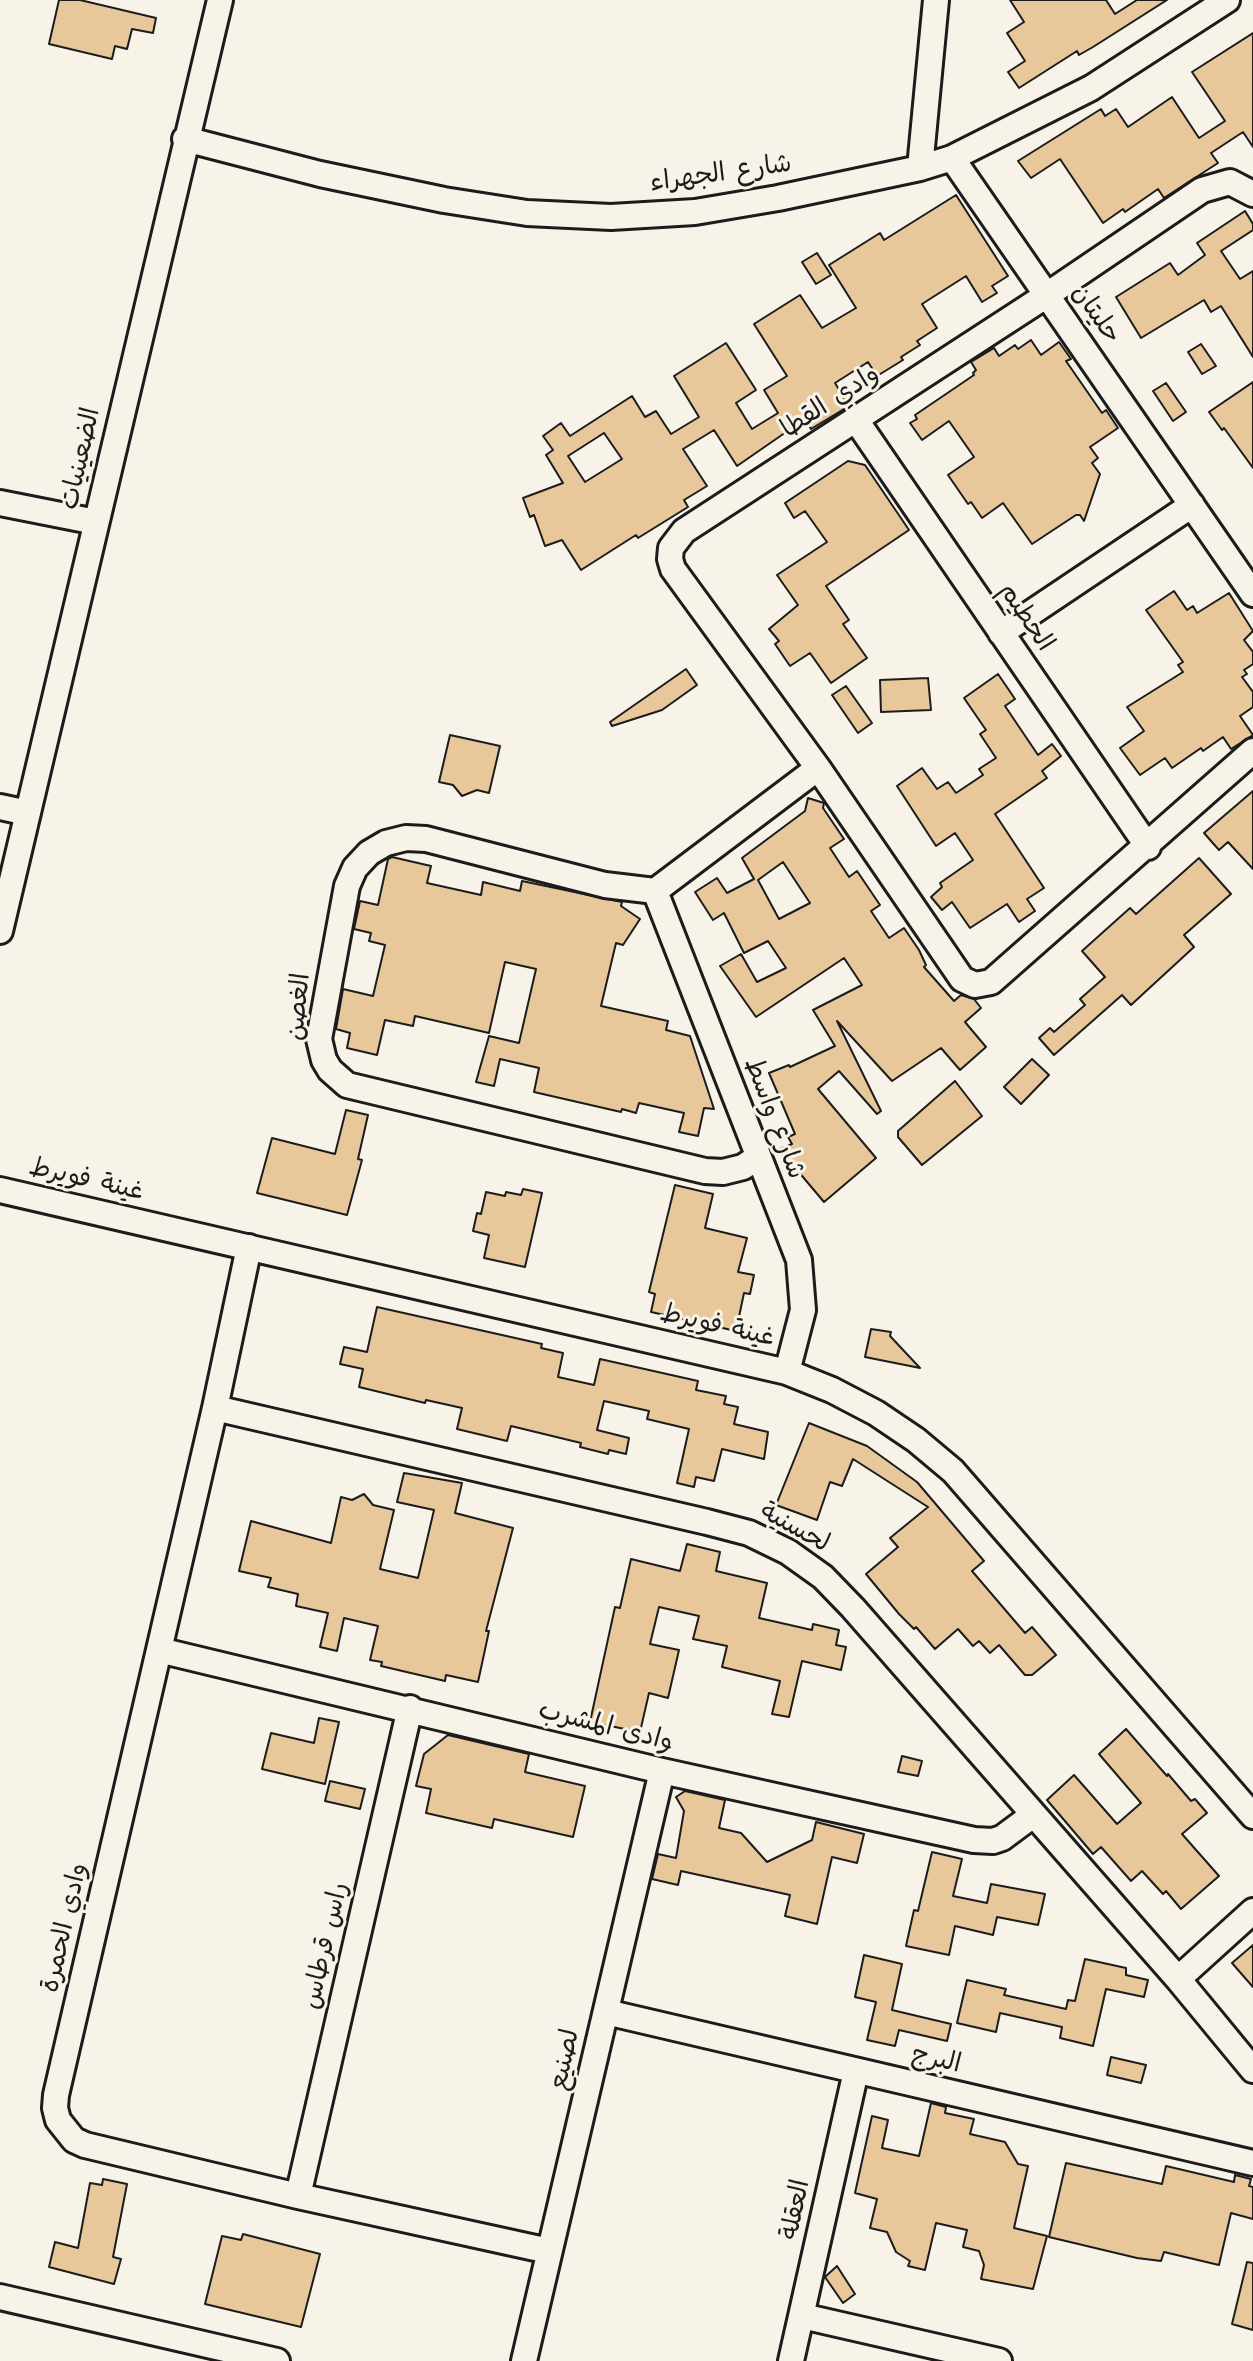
<!DOCTYPE html>
<html>
<head>
<meta charset="utf-8">
<style>
	body { margin:0 }
	canvas { display:block; background:#f7f3e8 }
</style>
</head>
<body>
<canvas width="1253" height="2361"></canvas>
<script>
const ctx = document.querySelector('canvas').getContext('2d');
ctx.lineJoin = 'round';
function paint(path, color) {
  ctx.fillStyle = color;
  ctx.fill(path, 'evenodd');
}
function shape(rows) {
  const path = new Path2D();
  for (const r of rows) {
    path.moveTo(r[0], r[1]);
    for (let i = 2; i < r.length; i += 2) path.lineTo(r[i], r[i + 1]);
  }
  return path;
}
function strokePath(path, color, width, dash) {
  ctx.strokeStyle = color;
  ctx.lineWidth = width;
  ctx.lineCap = dash ? 'butt' : 'round';
  ctx.setLineDash(dash || []);
  ctx.stroke(path);
}
function write(font, color, halo, rows, align = 'center') {
  ctx.font = font + ' "Architects Daughter","Playpen Sans Arabic",sans-serif';
  ctx.lineWidth = 6;
  ctx.setLineDash([]);
  ctx.textBaseline = 'middle';
  ctx.strokeStyle = halo;
  ctx.fillStyle = color;
  for (const [text, x, y, turn = 0] of rows) {
    ctx.save();
    ctx.translate(x, y);
    ctx.rotate((+turn || 0) * Math.PI / 180);
    ctx.textAlign = isNaN(turn) ? turn : align;
    if (halo) ctx.strokeText(text, 0, 0);
    ctx.fillText(text, 0, 0);
    ctx.restore();
  }
}
const building = shape([
	[59,0,80,0,156,18,153,33,132,29,127,49,115,46,112,59,49,44,59,0],
	[1010,0,1106,0,1115,14,1137,0,1167,0,1093,47,1079,55,1077,51,1019,88,1008,72,1025,61,1007,33,1024,22,1010,0],
	[1253,33,1253,147,1243,132,1211,153,1218,163,1164,198,1158,189,1125,212,1123,209,1103,223,1060,159,1031,178,1018,161,1101,109,1105,116,1116,109,1128,127,1172,97,1199,138,1225,121,1192,72,1253,33],
	[956,195,1008,276,992,286,997,293,982,302,966,276,922,304,937,328,917,341,920,345,901,357,903,360,877,376,868,362,835,383,849,406,811,429,805,419,737,466,714,430,683,449,707,486,684,500,688,507,638,538,636,535,581,570,562,540,545,546,534,515,530,517,523,498,563,483,546,455,553,450,543,436,561,423,570,436,632,396,645,417,656,411,671,434,699,417,674,376,726,343,756,390,736,403,752,429,778,413,764,390,787,376,754,324,800,295,822,328,856,308,829,265,880,233,884,240,956,195],
	[604,433,622,459,585,482,568,456,604,433],
	[1245,211,1253,224,1253,230,1221,251,1240,279,1253,271,1253,357,1221,306,1211,312,1204,300,1141,338,1116,297,1170,263,1178,275,1205,255,1197,243,1245,211],
	[817,253,831,275,816,284,802,262,817,253],
	[1031,340,1041,355,1059,342,1071,359,1066,361,1102,413,1106,410,1118,428,1090,447,1098,458,1092,463,1100,474,1084,521,1080,515,1076,515,1032,544,1003,503,982,518,971,502,968,504,948,475,974,457,949,421,922,440,910,423,917,419,915,415,974,375,973,373,976,370,971,362,994,348,999,356,1015,345,1018,349,1031,340],
	[1201,344,1216,366,1202,374,1188,352,1201,344],
	[1253,382,1253,468,1224,428,1222,430,1209,412,1253,382],
	[1166,383,1186,412,1173,421,1153,391,1166,383],
	[848,461,865,465,909,530,826,586,849,620,843,624,867,658,831,683,810,653,790,666,775,644,779,641,769,629,798,605,777,575,827,542,805,511,794,518,785,503,848,461],
	[1174,591,1187,610,1193,606,1197,613,1229,593,1253,631,1244,640,1253,652,1253,664,1244,670,1247,674,1242,677,1253,692,1253,707,1240,716,1253,735,1231,749,1223,737,1203,751,1201,748,1172,768,1165,758,1140,775,1120,748,1144,731,1127,707,1183,672,1178,665,1183,662,1146,610,1174,591],
	[686,669,697,685,662,710,612,726,610,722,686,669],
	[998,674,1015,699,1005,706,1038,755,1052,744,1061,756,1042,771,1047,778,995,814,1044,888,1027,899,1035,911,1019,922,1007,904,970,928,952,902,942,910,931,897,942,887,940,883,973,860,955,833,936,846,897,786,922,768,937,789,948,782,956,793,983,775,979,769,996,758,980,734,986,730,964,698,998,674],
	[928,678,931,710,881,712,880,680,928,678],
	[846,686,872,723,858,733,832,695,846,686],
	[450,735,500,746,489,793,477,790,462,796,453,785,439,782,450,735],
	[1253,791,1253,869,1228,842,1219,850,1204,833,1253,791],
	[808,798,824,803,823,808,844,839,830,848,849,877,857,871,880,905,871,911,889,938,904,928,919,950,926,965,924,967,954,1001,961,995,974,999,981,1008,965,1022,986,1047,960,1070,941,1048,892,1081,837,1021,881,1111,877,1114,839,1071,818,1089,876,1158,824,1202,792,1164,787,1166,780,1149,792,1144,788,1137,795,1134,769,1073,789,1065,790,1067,835,1046,813,1010,862,985,844,958,756,1017,720,966,741,954,757,982,786,968,768,941,744,953,724,913,713,920,695,892,717,878,727,893,754,879,742,858,805,811,808,798],
	[783,862,810,903,779,919,758,880,783,862],
	[392,857,431,866,427,883,481,895,483,882,520,891,522,881,622,902,621,906,640,919,623,945,616,943,601,1006,668,1021,666,1030,690,1036,714,1109,704,1108,698,1136,679,1132,684,1113,639,1103,636,1113,622,1109,621,1112,534,1092,539,1068,500,1059,494,1086,476,1082,489,1036,519,1043,536,969,505,962,489,1033,415,1016,413,1026,385,1020,377,1055,347,1048,350,1033,336,1029,343,989,373,996,385,945,369,941,371,933,354,929,360,901,378,905,388,859,392,857],
	[1199,858,1231,894,1184,935,1194,947,1131,1005,1122,995,1054,1055,1039,1038,1050,1028,1054,1032,1085,1005,1080,999,1105,977,1082,951,1130,908,1136,914,1199,858],
	[1032,1059,1049,1075,1021,1104,1004,1087,1032,1059],
	[955,1081,982,1116,922,1165,898,1137,898,1131,955,1081],
	[346,1110,368,1115,358,1159,362,1160,347,1215,257,1193,272,1138,335,1154,346,1110],
	[675,1185,713,1194,705,1228,747,1238,738,1272,754,1275,750,1294,744,1293,736,1331,651,1312,655,1294,649,1292,675,1185],
	[523,1189,542,1193,525,1267,484,1258,489,1235,473,1231,477,1213,481,1214,486,1192,505,1196,506,1192,521,1195,523,1189],
	[377,1307,542,1344,541,1348,563,1353,558,1377,594,1385,600,1359,698,1381,696,1390,726,1396,724,1404,738,1407,734,1424,768,1432,764,1459,722,1449,714,1481,696,1477,694,1487,677,1483,689,1429,647,1419,649,1411,604,1401,597,1430,629,1438,626,1454,609,1450,608,1454,580,1447,581,1443,511,1426,507,1441,457,1429,462,1408,426,1400,425,1403,359,1387,363,1369,340,1364,344,1347,367,1352,377,1307],
	[871,1329,891,1332,890,1336,920,1368,865,1357,871,1329],
	[809,1423,867,1446,917,1482,984,1561,972,1571,1025,1633,1032,1627,1056,1655,1032,1675,1025,1675,999,1645,990,1653,979,1641,973,1646,958,1629,935,1649,916,1627,914,1629,899,1614,866,1574,898,1547,890,1538,928,1507,853,1459,842,1486,830,1482,817,1520,776,1505,809,1423],
	[404,1473,462,1483,455,1513,513,1528,486,1631,489,1631,478,1682,446,1675,445,1681,381,1666,382,1662,370,1660,378,1626,344,1618,337,1651,320,1647,328,1613,296,1606,298,1594,268,1587,271,1578,239,1571,251,1521,331,1543,341,1497,352,1500,364,1494,373,1505,394,1510,380,1569,418,1578,434,1510,397,1502,404,1473],
	[687,1544,720,1552,716,1571,767,1583,759,1618,812,1630,813,1624,839,1630,836,1645,846,1647,841,1670,802,1661,789,1717,772,1714,780,1681,722,1667,727,1646,693,1639,699,1616,659,1607,650,1644,679,1650,668,1698,649,1693,640,1732,590,1722,615,1607,620,1608,631,1559,680,1571,687,1544],
	[319,1718,339,1722,325,1784,262,1769,271,1733,314,1743,319,1718],
	[1126,1729,1167,1776,1168,1774,1191,1801,1195,1799,1207,1813,1182,1834,1219,1876,1181,1909,1166,1891,1163,1894,1142,1871,1131,1881,1101,1847,1093,1854,1047,1800,1074,1775,1117,1824,1141,1803,1099,1754,1126,1729],
	[448,1735,529,1754,525,1772,585,1786,573,1837,494,1819,492,1828,426,1813,431,1789,416,1786,424,1754,448,1735],
	[902,1756,922,1761,918,1776,898,1772,902,1756],
	[330,1781,365,1789,360,1809,325,1801,330,1781],
	[685,1791,725,1800,719,1828,741,1833,767,1862,812,1840,816,1822,864,1834,857,1863,832,1857,817,1924,785,1916,790,1895,681,1871,678,1885,652,1879,658,1854,676,1858,684,1811,676,1797,685,1791],
	[932,1852,962,1859,953,1896,987,1903,991,1884,1045,1894,1038,1925,997,1917,993,1935,955,1926,949,1955,906,1946,914,1910,918,1911,932,1852],
	[1253,1945,1253,1987,1232,1963,1253,1945],
	[864,1955,902,1964,892,2010,951,2024,947,2041,899,2030,895,2046,867,2040,876,2002,855,1997,864,1955],
	[1085,1959,1126,1968,1126,1975,1148,1980,1144,1997,1106,1989,1093,2046,1060,2038,1062,2027,1000,2013,996,2032,957,2023,967,1980,1006,1989,1004,1995,1066,2009,1068,2000,1075,2001,1085,1959],
	[1111,2057,1146,2065,1141,2083,1107,2075,1111,2057],
	[931,2103,946,2107,945,2113,974,2119,970,2134,1005,2142,1018,2164,1028,2166,1014,2228,1047,2236,1033,2289,981,2279,984,2265,979,2251,963,2247,967,2230,936,2223,925,2270,908,2266,910,2261,896,2252,887,2232,870,2228,877,2199,855,2193,872,2116,888,2120,882,2148,919,2156,931,2103],
	[1066,2163,1162,2184,1166,2166,1234,2182,1235,2175,1251,2179,1249,2186,1253,2187,1253,2219,1231,2213,1219,2265,1164,2252,1161,2261,1137,2258,1049,2237,1066,2163],
	[103,2179,127,2184,113,2257,121,2259,114,2284,49,2267,55,2242,78,2248,90,2183,102,2185,103,2179],
	[243,2234,320,2254,301,2327,205,2304,222,2236,241,2240,243,2234],
	[1247,2262,1253,2263,1253,2330,1232,2324,1247,2262],
	[837,2266,855,2294,843,2303,825,2277,837,2266]
]);
const minor = shape([
	[185,139,320,174,444,200,527,213,611,217,695,212,778,198,920,168,952,158,1091,88,1227,0],
	[952,158,1253,594],
	[920,168,936,0],
	[1253,194,1230,182,1202,190,1047,295,684,531,671,548,670,559,673,569,818,768,962,979,975,985,991,982,1253,751],
	[856,420,1148,847],
	[0,503,96,522],
	[1001,633,1192,505],
	[0,807,28,813],
	[655,891,605,885,426,839,406,838,386,843,369,853,355,868,347,886,319,1039,324,1060,330,1070,347,1085,705,1171,723,1172,743,1167,758,1157],
	[655,891,799,1260,803,1310,787,1372],
	[655,891,818,768],
	[0,931,220,0],
	[0,1190,787,1372,832,1390,876,1413,916,1440,953,1471,1253,1816],
	[249,1247,215,1408,56,2095,55,2108,58,2120,74,2140,85,2145,298,2196,549,2251],
	[215,1408,707,1522,749,1533,788,1552,823,1577,853,1608,1178,1979,1253,2070],
	[159,1650,662,1771,974,1840,993,1841,1002,1838,1033,1815],
	[1178,1979,1253,1911],
	[606,2012,1253,2163],
	[298,2196,410,1708],
	[0,2297,277,2361],
	[802,2316,999,2361],
	[524,2361,662,1771],
	[791,2361,856,2071]
]);
const streetNames = [
	["شارع الجهراء",721,175,-8],
	["حليتان",1095,315,55],
	["وادي القطا",831,403,-33],
	["الضعينيات",82,459,-77],
	["الحطيم",1025,618,56],
	["الغصن",300,1007,-84],
	["شارع واسط",773,1119,69],
	["غينة فويرط",86,1181,13],
	["غينة فويرط",717,1327,13],
	["لحسنية",794,1529,29],
	["وادى المشرب",606,1728,14],
	["وادي الحمرة",66,1928,-77],
	["راس قرطاس",327,1946,-77],
	["لصنيع",566,2060,-77],
	["البرج",936,2061,13],
	["العقلة",797,2210,-78]
];
paint(building, '#e8c89a');
strokePath(building, '#1c1c1c', 2);
strokePath(minor, '#1c1c1c', 30);
strokePath(minor, '#f7f3e8', 24);
write('26px', '#1c1c1c', '#f7f3e8', streetNames);
</script>
</body>
</html>
